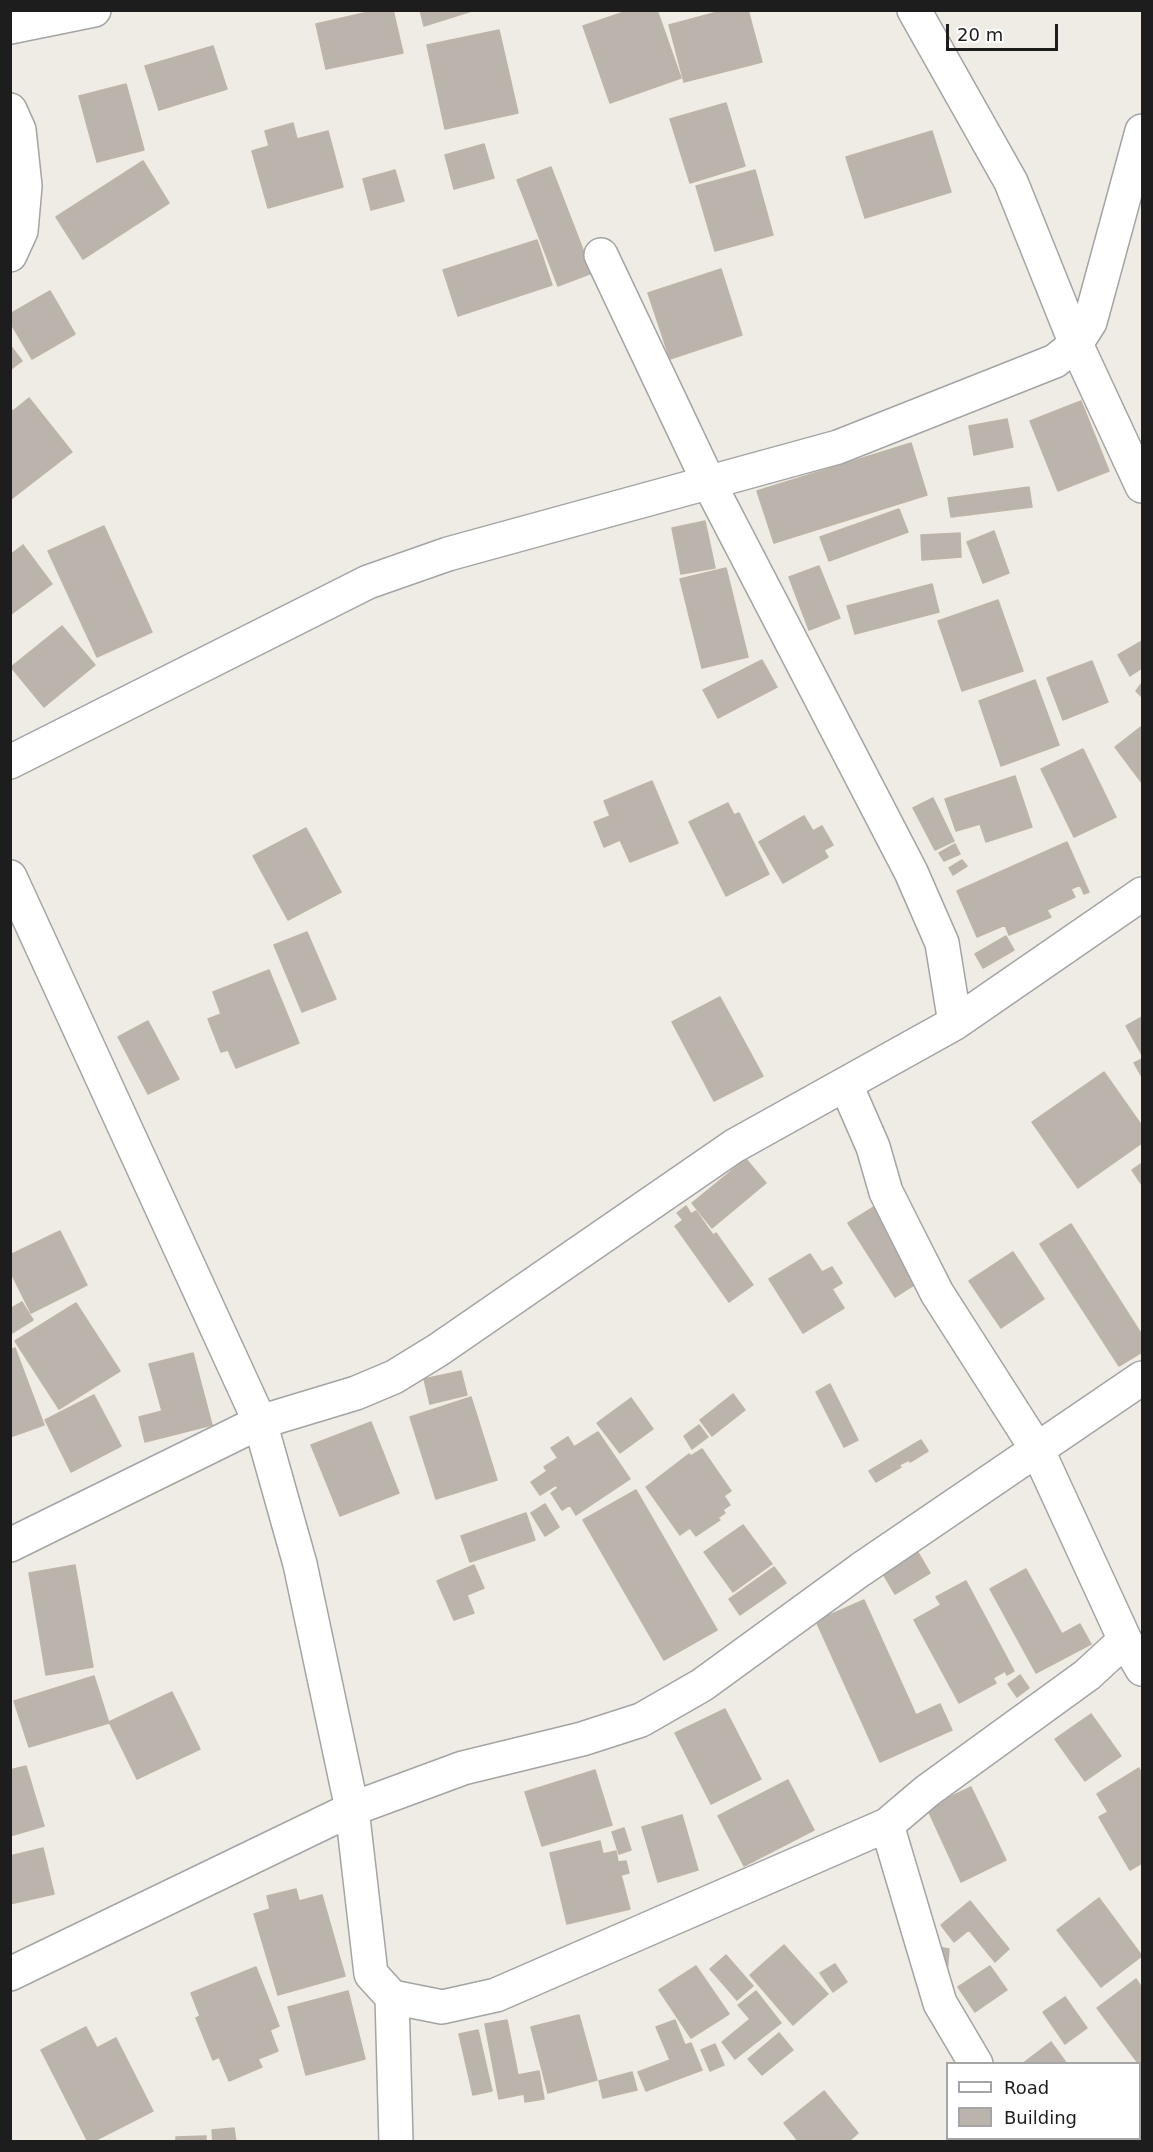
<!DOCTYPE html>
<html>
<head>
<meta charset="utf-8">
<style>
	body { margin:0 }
	#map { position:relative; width:1153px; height:2152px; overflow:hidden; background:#eeece4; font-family:"DejaVu Sans",sans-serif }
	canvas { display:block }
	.frame { position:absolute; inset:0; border:12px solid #1d1d1d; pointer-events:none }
	.legend { position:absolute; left:946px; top:2062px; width:195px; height:78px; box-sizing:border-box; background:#fff; border:2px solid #a5a5a5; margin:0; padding:8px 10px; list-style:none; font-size:18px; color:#1d1d1d }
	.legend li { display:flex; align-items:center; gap:12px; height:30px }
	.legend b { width:30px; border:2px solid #a5a5a5 }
	.scale { position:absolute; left:946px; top:24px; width:112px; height:27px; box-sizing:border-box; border:3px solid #1d1d1d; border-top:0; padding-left:8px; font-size:18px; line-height:21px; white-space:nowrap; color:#1d1d1d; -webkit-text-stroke:4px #fff; paint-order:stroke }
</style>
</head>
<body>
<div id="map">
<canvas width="1153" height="2152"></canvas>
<div class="frame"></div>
<ul class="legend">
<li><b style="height:8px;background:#fff"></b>Road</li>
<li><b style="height:16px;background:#bab4ad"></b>Building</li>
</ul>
<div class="scale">20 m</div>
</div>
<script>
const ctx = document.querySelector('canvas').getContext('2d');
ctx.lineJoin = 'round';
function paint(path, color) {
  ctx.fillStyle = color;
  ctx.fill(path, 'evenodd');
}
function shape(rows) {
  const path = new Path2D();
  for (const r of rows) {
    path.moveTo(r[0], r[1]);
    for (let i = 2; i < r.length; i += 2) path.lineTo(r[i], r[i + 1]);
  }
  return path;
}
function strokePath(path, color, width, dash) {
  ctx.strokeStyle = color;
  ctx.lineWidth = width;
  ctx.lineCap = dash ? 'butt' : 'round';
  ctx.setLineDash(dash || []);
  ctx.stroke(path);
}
const building = shape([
	[377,10,393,10,403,53,326,69,316,24,377,10],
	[420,10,475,10,424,26,420,10],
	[630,10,657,10,681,78,610,103,583,26,630,10],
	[725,10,748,10,762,62,684,82,669,25,725,10],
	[499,30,518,113,445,129,427,45,499,30],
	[213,46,227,89,159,110,145,66,213,46],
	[126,84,144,150,97,162,79,96,126,84],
	[726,103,745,166,690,183,670,119,726,103],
	[293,123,297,139,328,131,343,187,268,208,252,151,269,146,265,131,293,123],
	[932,131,951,192,865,218,846,157,932,131],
	[484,144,494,178,454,189,445,155,484,144],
	[143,161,169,203,83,259,56,217,143,161],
	[551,167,592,273,558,286,517,180,551,167],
	[395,170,404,201,371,210,363,179,395,170],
	[755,170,773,235,715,251,696,186,755,170],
	[537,240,552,285,458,316,443,270,537,240],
	[721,269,742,335,670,359,648,293,721,269],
	[50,291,75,334,32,359,10,322,10,314,50,291],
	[10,345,22,361,10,370,10,345],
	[29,398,72,452,10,500,10,408,13,411,29,398],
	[1081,401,1109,471,1058,491,1030,421,1081,401],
	[1007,419,1013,447,974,455,969,426,1007,419],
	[911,443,927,495,774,543,757,491,911,443],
	[1029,487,1032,507,951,517,948,498,1029,487],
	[899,509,908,532,829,561,820,537,899,509],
	[705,521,715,568,681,574,672,528,705,521],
	[104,526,152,632,97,657,48,551,104,526],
	[994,531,1009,573,983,583,967,542,994,531],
	[960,533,961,557,922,560,921,535,960,533],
	[23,545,52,584,10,615,10,555,23,545],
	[819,566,840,618,809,630,789,577,819,566],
	[726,568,748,657,702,668,680,579,726,568],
	[932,584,939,612,855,634,847,606,932,584],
	[998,600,1023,671,962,691,938,621,998,600],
	[62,626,95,665,44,707,11,667,62,626],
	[1142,641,1142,668,1130,676,1118,655,1142,641],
	[762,660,777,687,718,718,703,690,762,660],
	[1092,661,1108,702,1063,720,1047,678,1092,661],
	[1035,680,1059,745,1001,766,979,701,1035,680],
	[1142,683,1142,697,1136,691,1142,683],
	[1142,726,1142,783,1115,747,1142,726],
	[1083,749,1116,817,1074,837,1041,769,1083,749],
	[1015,776,1032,827,986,842,980,824,956,831,945,799,1015,776],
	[652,781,678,843,630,862,620,840,604,847,594,822,610,816,604,801,652,781],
	[933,798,954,841,935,850,913,808,933,798],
	[728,803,734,815,739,813,769,874,726,896,689,822,728,803],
	[804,816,813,831,822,826,833,845,824,850,828,857,783,883,759,842,804,816],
	[306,828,341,892,288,920,253,856,306,828],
	[1067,842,1089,892,1084,894,1080,885,1071,889,1075,897,1047,910,1051,917,1009,935,1005,925,977,937,957,891,1067,842],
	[955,844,960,854,944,861,939,853,955,844],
	[962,860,967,866,953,875,949,868,962,860],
	[307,932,336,999,302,1012,274,945,307,932],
	[1006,936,1014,950,983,968,975,954,1006,936],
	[269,970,299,1043,236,1068,228,1050,221,1052,208,1019,221,1014,213,992,269,970],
	[720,997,763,1076,714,1101,672,1022,720,997],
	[1142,1017,1142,1055,1126,1026,1142,1017],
	[148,1021,179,1079,148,1094,118,1037,148,1021],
	[1142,1059,1142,1077,1134,1063,1142,1059],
	[1104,1072,1142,1126,1142,1143,1078,1188,1032,1122,1104,1072],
	[746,1159,766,1183,712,1228,692,1203,746,1159],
	[1142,1163,1142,1185,1132,1170,1142,1163],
	[686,1206,691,1214,696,1211,713,1235,716,1233,753,1285,729,1302,675,1226,683,1220,677,1213,686,1206],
	[874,1207,920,1281,895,1297,848,1223,874,1207],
	[1071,1224,1142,1335,1142,1352,1119,1366,1040,1244,1071,1224],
	[60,1231,87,1285,31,1313,10,1271,10,1255,60,1231],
	[1013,1252,1044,1299,1001,1328,969,1281,1013,1252],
	[810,1254,822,1272,832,1267,842,1283,832,1289,844,1308,803,1333,769,1279,810,1254],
	[22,1302,33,1320,12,1333,10,1309,22,1302],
	[76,1303,120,1371,59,1409,15,1341,76,1303],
	[15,1348,44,1425,10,1437,10,1350,15,1348],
	[193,1353,212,1425,145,1442,139,1417,162,1411,149,1364,193,1353],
	[461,1371,467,1395,430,1404,424,1379,461,1371],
	[830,1384,858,1440,844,1447,816,1392,830,1384],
	[733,1394,745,1410,712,1436,700,1420,733,1394],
	[94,1395,121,1446,71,1472,45,1420,94,1395],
	[471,1397,497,1480,436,1499,410,1417,471,1397],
	[631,1398,653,1429,620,1453,597,1423,631,1398],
	[371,1422,399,1493,340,1516,311,1445,371,1422],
	[699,1425,708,1437,692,1449,684,1436,699,1425],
	[598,1432,630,1479,576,1515,570,1505,562,1510,551,1493,558,1488,556,1485,540,1495,531,1482,547,1471,544,1467,558,1458,551,1448,568,1437,574,1447,598,1432],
	[921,1440,928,1451,910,1462,909,1460,899,1465,901,1467,876,1482,869,1471,921,1440],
	[702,1449,731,1491,724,1496,730,1505,723,1510,725,1513,718,1518,720,1520,696,1536,690,1528,680,1535,646,1487,689,1454,691,1456,702,1449],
	[636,1490,717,1630,664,1660,583,1520,636,1490],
	[545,1504,559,1527,545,1536,531,1513,545,1504],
	[526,1513,535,1540,470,1562,461,1536,526,1513],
	[743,1525,772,1564,733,1592,704,1552,743,1525],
	[917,1551,930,1573,895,1594,882,1572,917,1551],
	[75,1565,93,1667,46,1675,29,1573,75,1565],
	[474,1565,484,1588,467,1595,474,1613,454,1620,437,1581,474,1565],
	[774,1567,786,1583,740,1615,729,1599,774,1567],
	[1026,1569,1062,1634,1080,1624,1091,1644,1036,1673,990,1589,1026,1569],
	[966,1581,1014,1671,1007,1675,1005,1671,993,1678,996,1683,959,1703,914,1620,941,1605,936,1597,966,1581],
	[864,1600,916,1715,940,1704,952,1730,880,1762,816,1621,864,1600],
	[1020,1675,1029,1688,1017,1697,1008,1684,1020,1675],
	[94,1676,109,1723,29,1747,14,1701,94,1676],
	[172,1692,200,1749,137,1779,109,1722,172,1692],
	[725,1709,761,1779,711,1804,675,1733,725,1709],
	[1091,1714,1121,1756,1085,1781,1055,1739,1091,1714],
	[26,1766,44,1826,10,1836,10,1770,26,1766],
	[1139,1768,1142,1775,1142,1863,1130,1870,1099,1817,1108,1812,1097,1794,1139,1768],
	[595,1770,612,1825,542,1846,525,1792,595,1770],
	[788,1780,814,1830,744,1866,718,1816,788,1780],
	[971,1787,1006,1860,961,1882,927,1808,971,1787],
	[682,1815,698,1870,658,1882,642,1827,682,1815],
	[624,1828,631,1850,619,1854,612,1832,624,1828],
	[600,1841,603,1854,616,1851,618,1862,626,1861,629,1873,621,1875,630,1909,567,1924,550,1853,600,1841],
	[43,1848,54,1894,10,1904,10,1856,43,1848],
	[296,1889,299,1901,322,1895,345,1976,278,1995,254,1914,270,1909,267,1896,296,1889],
	[1099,1898,1142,1956,1101,1987,1057,1930,1099,1898],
	[970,1901,1009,1949,995,1962,969,1930,954,1942,941,1925,970,1901],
	[784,1945,828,1994,793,2025,750,1975,784,1945],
	[938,1947,949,1949,947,1974,938,1947],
	[726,1955,753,1986,737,2000,710,1969,726,1955],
	[835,1964,847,1982,833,1992,820,1973,835,1964],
	[696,1966,729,2014,691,2038,659,1990,696,1966],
	[990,1966,1007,1990,975,2012,958,1987,990,1966],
	[256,1967,279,2026,270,2030,278,2051,258,2059,262,2067,229,2081,219,2057,213,2060,196,2018,200,2016,191,1993,256,1967],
	[1136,1979,1142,1988,1141,2067,1097,2008,1136,1979],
	[348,1991,365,2059,306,2075,288,2007,348,1991],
	[756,1991,781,2023,735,2059,722,2042,750,2019,738,2005,756,1991],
	[1065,1997,1087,2028,1065,2044,1043,2012,1065,1997],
	[579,2015,597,2080,548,2093,531,2027,579,2015],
	[507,2020,518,2075,539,2071,544,2099,525,2102,524,2094,499,2099,485,2024,507,2020],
	[675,2020,685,2045,691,2043,702,2070,646,2091,638,2072,670,2060,656,2027,675,2020],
	[86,2027,97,2048,116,2038,153,2111,92,2142,88,2142,41,2050,86,2027],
	[478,2030,492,2091,473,2095,459,2034,478,2030],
	[779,2033,793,2050,762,2075,748,2059,779,2033],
	[1051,2042,1067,2064,1022,2064,1051,2042],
	[715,2044,724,2065,710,2071,701,2050,715,2044],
	[632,2072,637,2090,603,2098,599,2081,632,2072],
	[824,2091,858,2133,848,2142,799,2142,784,2123,824,2091],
	[234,2128,236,2142,213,2142,212,2130,234,2128],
	[206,2136,206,2142,176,2142,176,2137,206,2136]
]);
const minor = shape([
	[914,10,1011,182,1076,344,1142,486],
	[10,27,94,10],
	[10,110,19,130,25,186,21,231,10,255],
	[601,255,709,483,911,872,942,943,955,1023],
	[10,762,368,582,448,554,838,447,1055,361,1076,344,1090,322,1142,131],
	[10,877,260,1422,300,1564,352,1809,371,1974,392,1997,442,2007,496,1995,887,1825,927,1791,1087,1675,1125,1640],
	[846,1085,873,1147,886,1192,902,1224,937,1293,1038,1451,1125,1640,1142,1669],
	[10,1545,260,1422,356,1393,394,1377,438,1350,734,1146,955,1023,1142,894],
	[887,1825,940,2003,976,2064],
	[10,1974,352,1809,463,1768,582,1739,641,1720,702,1685,860,1570,1142,1378],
	[392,1997,396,2142],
	[1021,2138,1023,2142]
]);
paint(building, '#bab4ad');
strokePath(building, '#beb4a7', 1.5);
strokePath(minor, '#a4a4a4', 36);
strokePath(minor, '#fff', 33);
</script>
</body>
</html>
